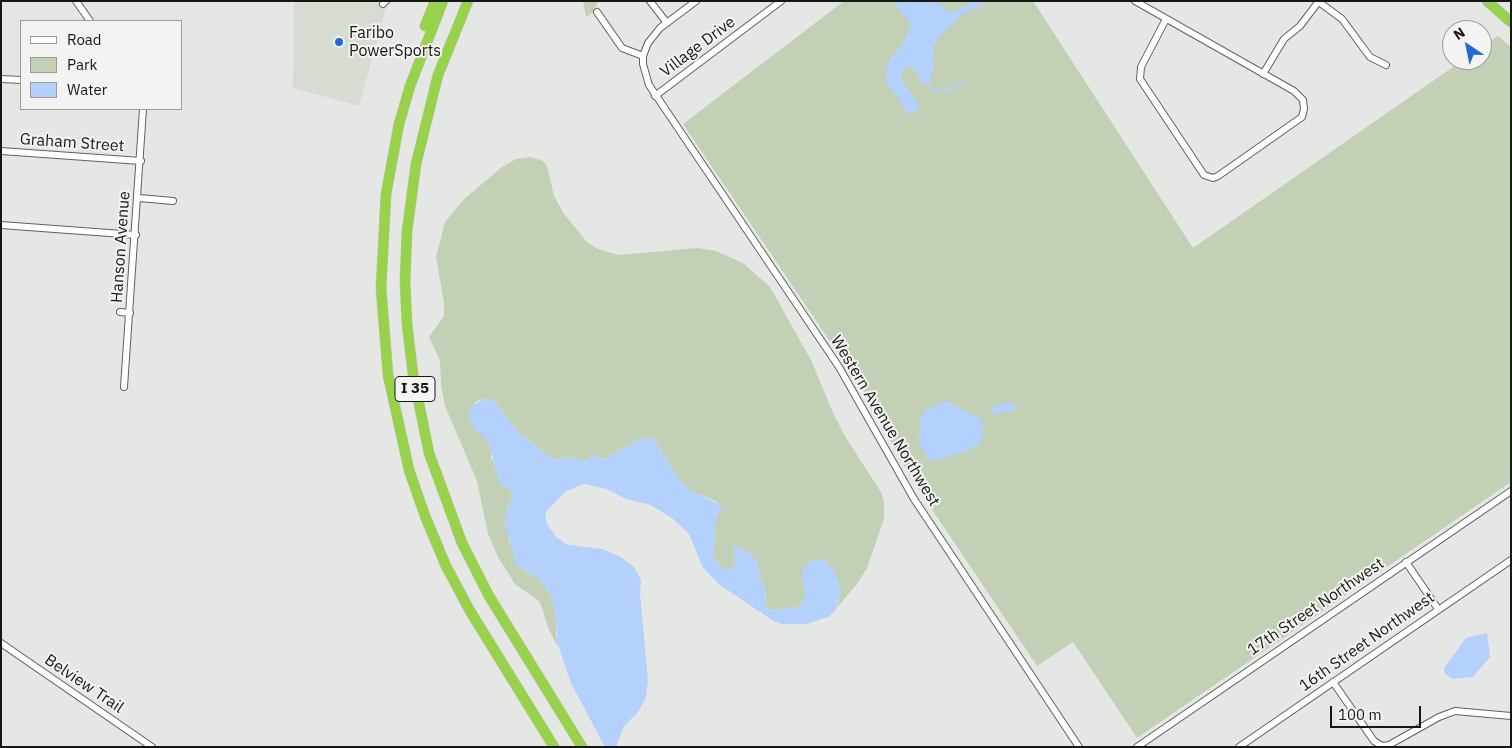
<!DOCTYPE html>
<html>
<head>
<meta charset="utf-8">
<style>
	body { margin:0 }
	#map { position:relative; width:1512px; height:748px; overflow:hidden; background:#e5e7e4; font-family:"IBM Plex Sans",sans-serif }
	canvas { display:block }
	.frame { position:absolute; inset:0; border:2px solid #171716; pointer-events:none }
	.legend { position:absolute; left:20px; top:20px; width:162px; height:90px; box-sizing:border-box; background:#f3f4f1; border:1px solid #9b9c99; margin:0; padding:6px 9px; list-style:none; font-size:15px; color:#171716 }
	.legend li { display:flex; align-items:center; gap:10px; height:25px }
	.legend b { width:25px; border:1px solid #9b9c99 }
	.north { position:absolute; left:1442px; top:20px; width:50px; height:50px; box-sizing:border-box; background:#f3f4f1; border:1px solid #9b9c99; border-radius:50%; rotate:326deg; font-size:14px; font-weight:700; line-height:20px; text-align:center; color:#171716 }
	.north::after { content:''; display:block; margin:auto; width:18px; height:22px; background:#2269d4; clip-path:polygon(50% 0,100% 100%,50% 72%,0 100%) }
	.scale { position:absolute; left:1330px; top:706px; width:91px; height:22px; box-sizing:border-box; border:2px solid #171716; border-top:0; padding-left:6px; font-size:15px; line-height:18px; white-space:nowrap; color:#171716; -webkit-text-stroke:4px #f3f4f1; paint-order:stroke }
</style>
</head>
<body>
<div id="map">
<canvas width="1512" height="748"></canvas>
<div class="frame"></div>
<ul class="legend">
<li><b style="height:6px;background:#fff"></b>Road</li>
<li><b style="height:14px;background:#c2d1b5"></b>Park</li>
<li><b style="height:14px;background:#b4d0fd"></b>Water</li>
</ul>
<div class="north">N</div>
<div class="scale">100 m</div>
</div>
<script>
const ctx = document.querySelector('canvas').getContext('2d');
ctx.lineJoin = 'round';
function paint(path, color) {
  ctx.fillStyle = color;
  ctx.fill(path, 'evenodd');
}
function shape(rows) {
  const path = new Path2D();
  for (const r of rows) {
    path.moveTo(r[0], r[1]);
    for (let i = 2; i < r.length; i += 2) path.lineTo(r[i], r[i + 1]);
  }
  return path;
}
function strokePath(path, color, width, dash) {
  ctx.strokeStyle = color;
  ctx.lineWidth = width;
  ctx.lineCap = dash ? 'butt' : 'round';
  ctx.setLineDash(dash || []);
  ctx.stroke(path);
}
function write(font, color, halo, rows, align = 'center') {
  ctx.font = font + ' "IBM Plex Sans",sans-serif';
  ctx.lineWidth = 4;
  ctx.setLineDash([]);
  ctx.textBaseline = 'middle';
  ctx.strokeStyle = halo;
  ctx.fillStyle = color;
  for (const [text, x, y, turn = 0] of rows) {
    ctx.save();
    ctx.translate(x, y);
    ctx.rotate((+turn || 0) * Math.PI / 180);
    ctx.textAlign = isNaN(turn) ? turn : align;
    if (halo) ctx.strokeText(text, 0, 0);
    ctx.fillText(text, 0, 0);
    ctx.restore();
  }
}
const built = shape([
	[294,1,388,1,359,106,293,88]
]);
const green = shape([
	[583,1,598,1,594,11,586,17],
	[844,1,1033,1,1193,248,1463,60,1482,60,1482,47,1498,36,1511,47,1511,482,1137,738,1073,642,1037,666,911,478,863,390,683,124],
	[531,157,543,161,547,166,554,196,564,214,587,242,598,249,619,255,697,248,716,251,743,263,770,287,811,360,834,415,846,438,881,492,884,502,884,519,867,568,857,584,835,610,839,602,834,571,824,560,803,602,798,607,779,610,769,609,765,606,766,591,742,548,734,547,735,566,731,569,723,569,713,557,716,517,720,512,717,502,689,490,681,482,653,438,640,439,607,458,582,461,570,457,556,460,547,455,520,434,494,401,485,399,477,401,470,409,477,430,485,436,491,448,491,458,497,467,499,480,510,489,513,495,506,512,509,541,512,546,514,558,522,569,539,579,551,594,556,615,556,636,558,647,549,630,540,602,515,584,498,557,488,534,477,481,445,406,441,386,440,361,429,337,444,316,444,303,436,257,445,222,464,199,502,167,516,159]
]);
const water = shape([
	[896,1,934,1,951,13,975,1,990,1,964,13,936,40,933,49,934,65,929,84,926,85,921,81,912,66,902,70,902,81,919,105,917,112,912,114,905,110,895,93,886,84,887,64,904,41,911,25,897,8],
	[484,399,494,401,520,434,547,455,556,460,570,457,583,461,593,455,600,459,607,458,640,439,653,438,681,482,689,490,721,505,722,511,716,517,713,556,723,569,731,569,735,566,733,549,734,547,737,546,749,552,759,564,761,583,766,590,765,606,769,609,779,610,798,607,803,602,805,595,802,578,804,566,814,560,824,560,834,571,840,585,841,593,835,610,830,616,807,624,781,624,772,620,720,585,707,572,702,566,689,534,672,518,651,505,626,499,607,489,584,484,566,491,545,513,547,524,556,537,568,545,602,549,621,557,634,567,641,580,640,594,648,681,646,697,638,712,624,726,616,747,605,747,571,683,557,642,556,615,551,594,539,579,518,566,515,561,512,546,505,528,506,512,513,495,510,489,500,484,488,441,472,426,468,414,472,406],
	[947,401,983,420,983,435,980,443,968,451,930,461,919,443,920,420,926,409],
	[1009,402,1016,406,1013,411,989,415,995,406],
	[1487,633,1490,657,1473,677,1453,679,1445,674,1444,668,1466,638]
]);
const stream = shape([
	[929,84,932,90,939,92,965,83]
]);
const minor = shape([
	[76,1,90,21],
	[650,1,667,23],
	[696,1,660,28,648,43,643,56,643,64,649,85,839,367,914,499,1079,747],
	[1135,1,1294,91,1303,100,1304,109,1302,117,1218,176,1213,178,1204,175,1140,79,1141,67,1166,19],
	[1319,2,1342,19,1370,57,1386,65],
	[383,4,386,1],
	[597,12,622,48,643,56],
	[1263,74,1284,39,1300,26,1319,1],
	[1,79,21,80],
	[655,96,781,1],
	[1,151,141,161],
	[139,198,173,201],
	[1,225,136,235],
	[120,312,130,313],
	[124,387,143,109],
	[1406,562,1438,609],
	[1,643,152,747],
	[1333,682,1374,741,1382,746,1389,745,1439,717,1455,711,1511,716],
	[1137,747,1511,491],
	[1239,747,1511,560]
]);
const highway = shape([
	[443,1,410,86,399,124,386,194,381,288,388,375,409,470,425,516,446,566,470,611,554,747],
	[468,1,438,75,416,164,407,231,405,281,407,324,413,374,429,453,462,543,489,596,582,747],
	[1487,1,1511,22],
	[425,26,435,1]
]);
const markers = [
	[339,42,5,"#2269d4"]
];
const shields = [
	[415,389,40]
];
const shieldNames = [
	["I 35",415,389]
];
const poiNames = [
	["Faribo",349,33],
	["PowerSports",349,51]
];
const streetNames = [
	["Village Drive",698,47,-37],
	["Graham Street",72,143,4],
	["Hanson Avenue",121,247,-86],
	["Western Avenue Northwest",885,421,59],
	["17th Street Northwest",1316,607,-34],
	["16th Street Northwest",1367,642,-35],
	["Belview Trail",84,684,34]
];
paint(built, '#d7dcd2');
paint(green, '#c2d1b5');
paint(water, '#b4d0fd');
strokePath(stream, '#b4d0fd', 2);
strokePath(minor, '#60615e', 8);
strokePath(highway, '#c3c3c2', 11);
strokePath(minor, '#fff', 6);
strokePath(highway, '#98d24b', 10);
for (const [x, y, r, color] of markers) {
  const dot = new Path2D();
  dot.arc(x, y, r, 0, 2 * Math.PI);
  ctx.fillStyle = color;
  ctx.fill(dot);
  strokePath(dot, '#f3f4f1', 2);
}
for (const [x, y, w] of shields) {
  const box = new Path2D();
  box.roundRect(x - w / 2, y - 12.5, w, 25, 4);
  ctx.fillStyle = '#f3f4f1';
  ctx.fill(box);
  strokePath(box, '#171716', 1);
}
write('bold 15px', '#171716', null, shieldNames);
write('16px', '#171716', '#f3f4f1', poiNames, 'left');
write('16px', '#171716', '#f3f4f1', streetNames);
</script>
</body>
</html>
